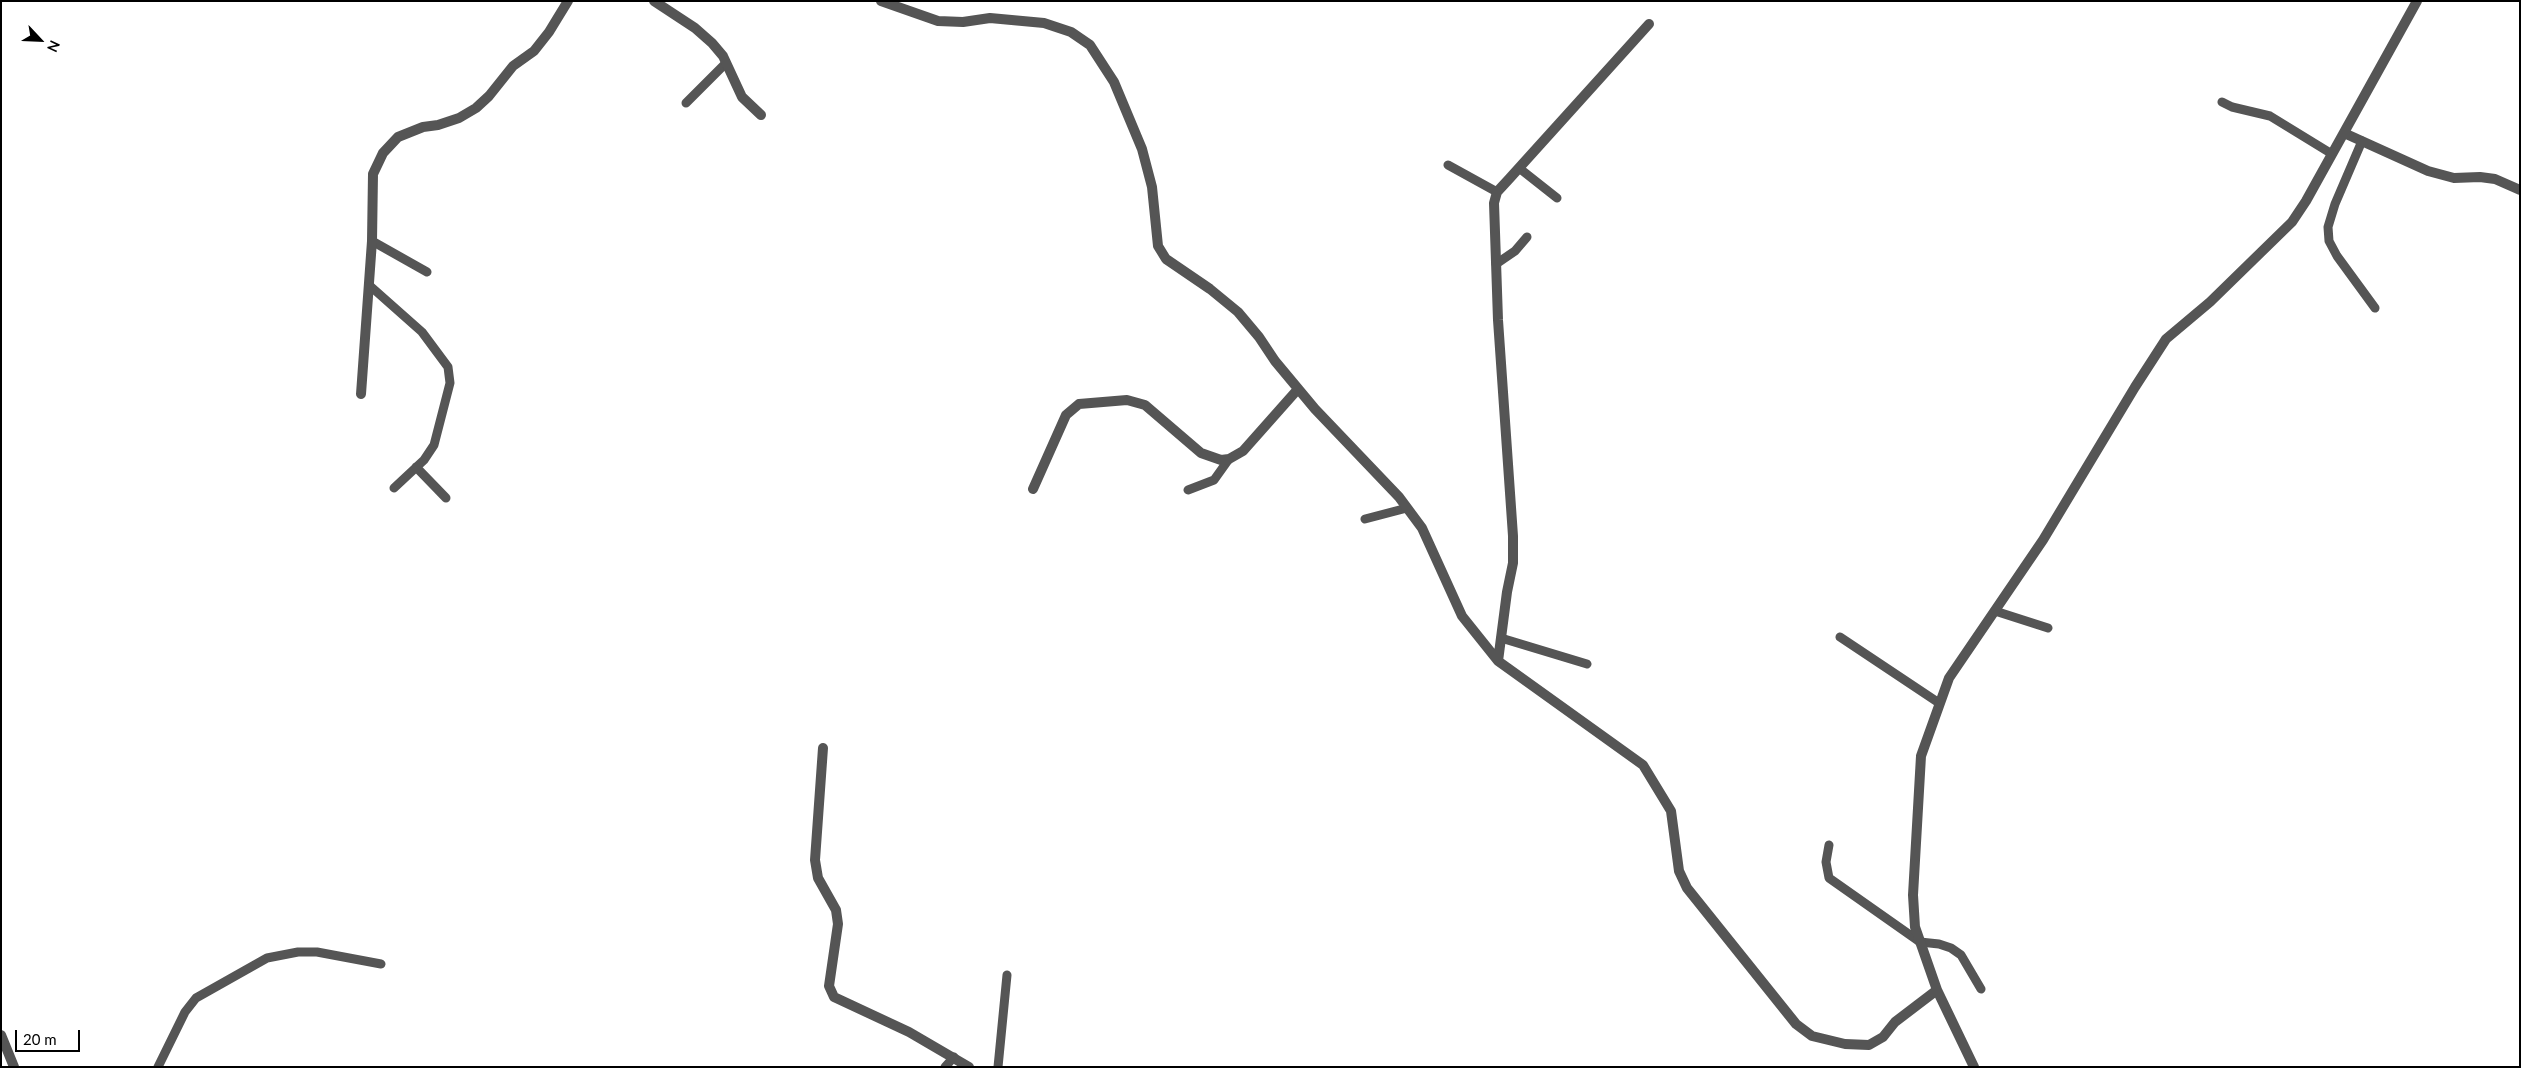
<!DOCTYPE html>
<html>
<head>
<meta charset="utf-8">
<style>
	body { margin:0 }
	#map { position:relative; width:2521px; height:1068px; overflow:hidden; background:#fff; font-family:Lato,sans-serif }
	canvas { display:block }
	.frame { position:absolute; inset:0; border:2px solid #000; pointer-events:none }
	.north { position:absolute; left:15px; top:15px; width:50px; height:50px; -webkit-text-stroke:4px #fff; paint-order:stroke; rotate:115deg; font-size:14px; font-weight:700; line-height:20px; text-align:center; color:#000 }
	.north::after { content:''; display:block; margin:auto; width:18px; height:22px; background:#000; clip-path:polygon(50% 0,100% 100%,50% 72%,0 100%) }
	.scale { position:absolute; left:15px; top:1030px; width:65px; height:22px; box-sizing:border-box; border:2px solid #000; border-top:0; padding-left:6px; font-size:15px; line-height:18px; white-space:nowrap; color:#000; -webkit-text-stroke:4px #fff; paint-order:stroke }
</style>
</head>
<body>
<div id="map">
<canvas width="2521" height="1068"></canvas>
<div class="frame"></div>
<div class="north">N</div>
<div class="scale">20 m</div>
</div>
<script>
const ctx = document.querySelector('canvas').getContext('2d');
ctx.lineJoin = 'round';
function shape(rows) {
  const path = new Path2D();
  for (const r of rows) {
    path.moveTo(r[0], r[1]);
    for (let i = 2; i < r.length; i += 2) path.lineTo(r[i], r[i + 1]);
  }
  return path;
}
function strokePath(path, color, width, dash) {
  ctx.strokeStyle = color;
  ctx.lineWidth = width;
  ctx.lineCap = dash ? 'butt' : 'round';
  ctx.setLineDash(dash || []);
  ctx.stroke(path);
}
const lane = shape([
	[2222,102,2232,107,2270,116,2332,154],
	[686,103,726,63],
	[2362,141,2335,204,2328,227,2329,241,2337,256,2375,308],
	[1448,165,1497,192],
	[1519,168,1557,198],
	[372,241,427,272],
	[1496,264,1515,251,1527,237],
	[369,285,422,332,448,367,450,383,434,445,424,460,394,488],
	[416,467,446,498],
	[1188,490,1214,480,1229,459],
	[1365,519,1407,508],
	[1995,611,2048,628],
	[1840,637,1939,703],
	[1501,638,1587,664],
	[1829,845,1826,862,1829,878,1920,942,1939,944,1951,948,1961,955,1981,989],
	[158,1067,185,1012,196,998,267,958,298,952,317,952,381,964],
	[945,1067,954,1057],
	[998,1067,1007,975]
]);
const street = shape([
	[654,1,695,28,712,43,723,56,742,97,761,115],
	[881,1,938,21,963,22,990,18,1044,23,1071,32,1090,45,1114,82,1142,149,1152,187,1158,246,1166,259,1210,289,1238,312,1259,337,1275,361,1315,409,1399,497,1422,528,1462,616,1498,661,1643,765,1671,811,1679,871,1687,888,1796,1024,1812,1036,1845,1044,1869,1045,1883,1037,1895,1022,1937,990],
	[2344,133,2428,171,2454,178,2480,177,2495,179,2520,190],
	[361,394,372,241,373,174,383,153,398,137,423,127,438,125,459,118,476,108,489,96,513,66,534,51,549,32,568,1],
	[1033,489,1066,415,1079,404,1127,400,1145,405,1201,453,1221,460,1229,459,1243,451,1298,389],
	[1498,661,1507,592,1513,563,1513,536,1498,320,1494,203,1497,192,1509,179,1649,24],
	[823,748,815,860,818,878,836,910,838,924,829,986,834,997,909,1032,969,1067],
	[1,1035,14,1067],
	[1974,1067,1937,990,1915,927,1913,895,1921,756,1949,678,2043,540,2135,387,2166,339,2210,302,2292,222,2306,201,2417,1]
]);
strokePath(lane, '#555', 9);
strokePath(street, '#555', 10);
</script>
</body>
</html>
